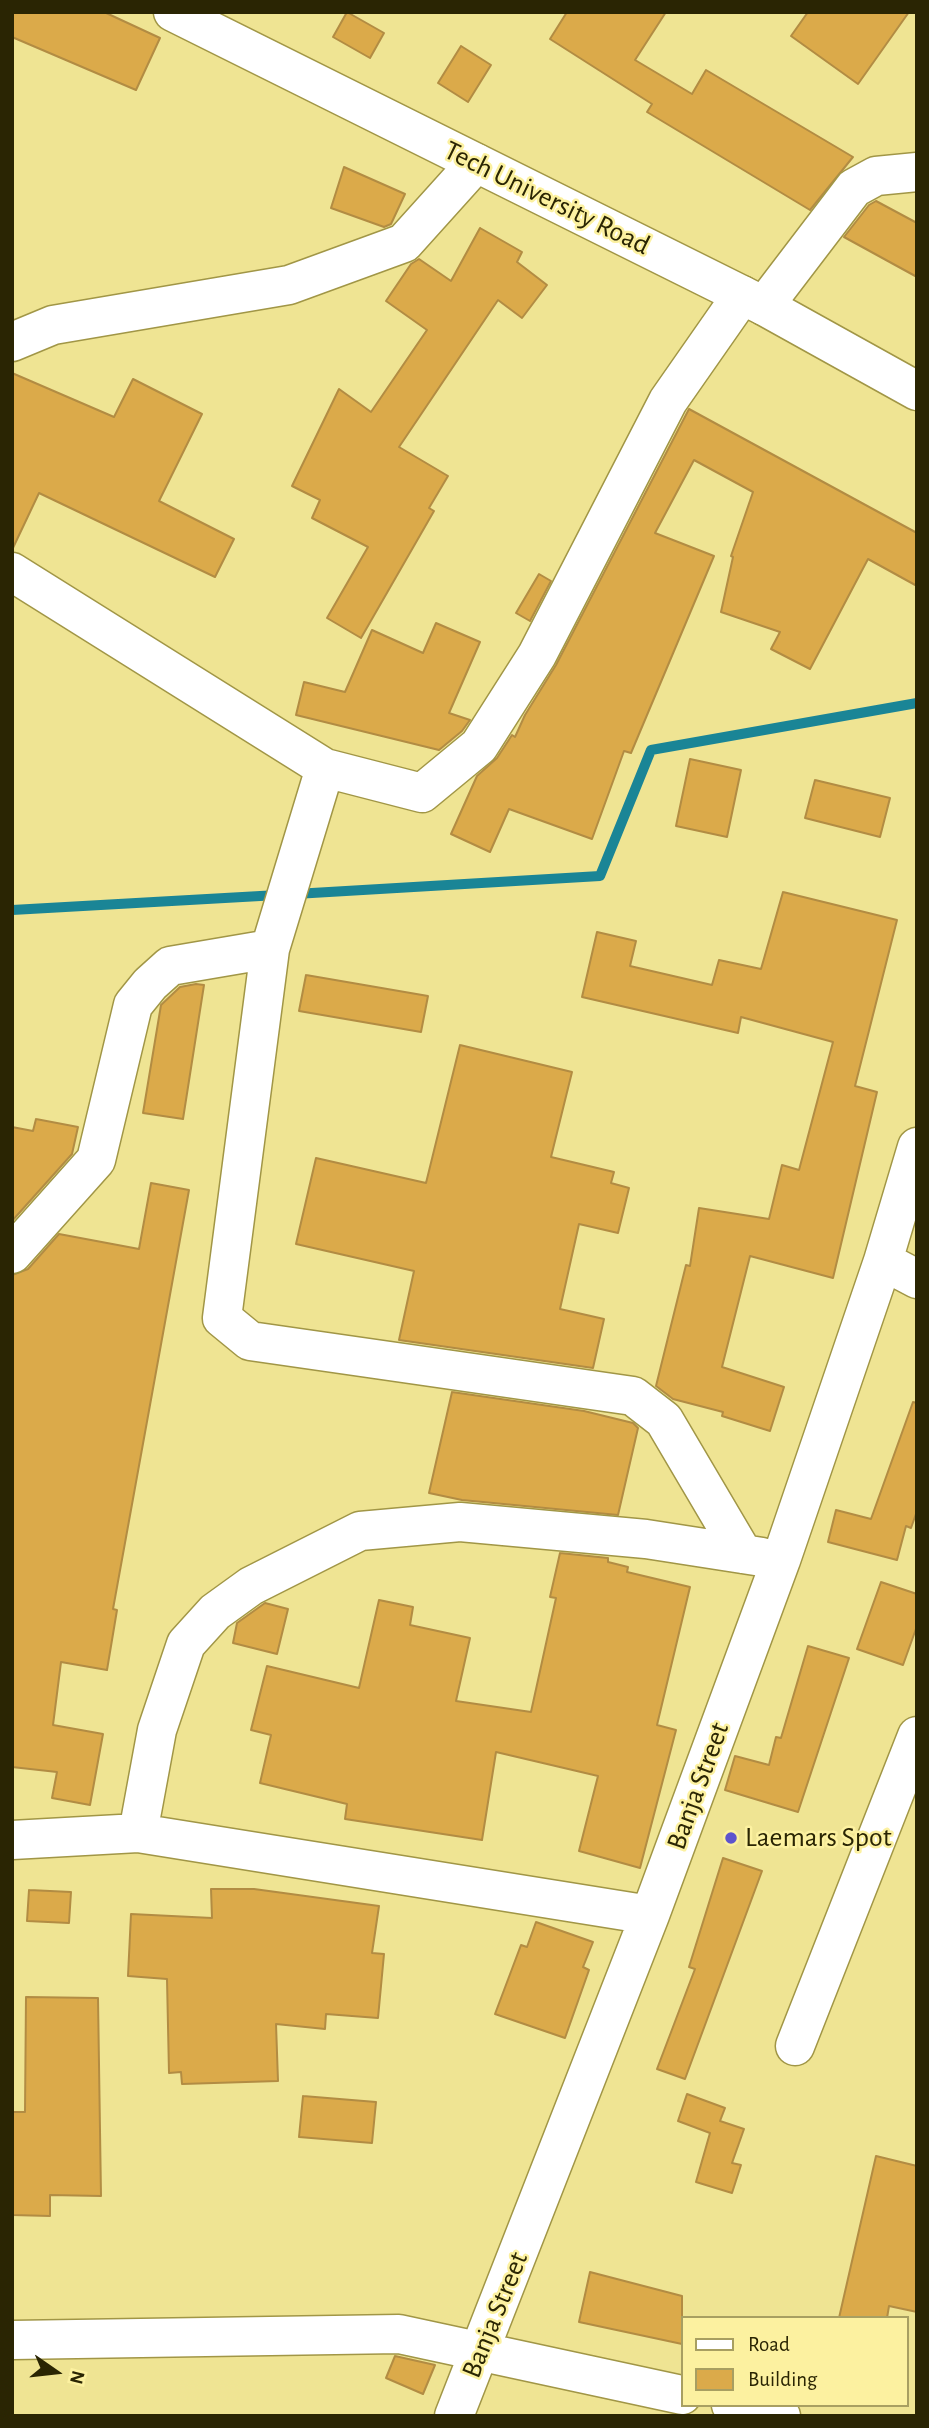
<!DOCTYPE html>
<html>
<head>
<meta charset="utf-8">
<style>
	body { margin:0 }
	#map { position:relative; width:929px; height:2428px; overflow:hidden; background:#efe493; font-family:"Alegreya Sans",sans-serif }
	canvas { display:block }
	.frame { position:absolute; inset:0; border:14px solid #2a2503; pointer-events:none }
	.legend { position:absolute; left:681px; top:2316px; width:228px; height:91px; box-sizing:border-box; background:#fcf1a0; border:2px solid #a89f61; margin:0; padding:9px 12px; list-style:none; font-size:21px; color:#2a2503 }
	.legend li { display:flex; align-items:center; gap:14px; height:35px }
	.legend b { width:35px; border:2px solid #a89f61 }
	.north { position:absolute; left:21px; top:2337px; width:70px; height:70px; -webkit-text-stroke:5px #fcf1a0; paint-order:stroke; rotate:104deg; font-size:19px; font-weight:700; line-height:28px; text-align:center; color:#2a2503 }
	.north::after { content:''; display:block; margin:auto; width:24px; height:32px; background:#2a2503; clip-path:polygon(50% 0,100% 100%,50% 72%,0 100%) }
</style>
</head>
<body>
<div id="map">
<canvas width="929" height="2428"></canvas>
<div class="frame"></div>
<ul class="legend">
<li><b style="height:9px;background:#fff"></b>Road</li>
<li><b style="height:19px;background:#dbaa4a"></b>Building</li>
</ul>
<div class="north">N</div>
</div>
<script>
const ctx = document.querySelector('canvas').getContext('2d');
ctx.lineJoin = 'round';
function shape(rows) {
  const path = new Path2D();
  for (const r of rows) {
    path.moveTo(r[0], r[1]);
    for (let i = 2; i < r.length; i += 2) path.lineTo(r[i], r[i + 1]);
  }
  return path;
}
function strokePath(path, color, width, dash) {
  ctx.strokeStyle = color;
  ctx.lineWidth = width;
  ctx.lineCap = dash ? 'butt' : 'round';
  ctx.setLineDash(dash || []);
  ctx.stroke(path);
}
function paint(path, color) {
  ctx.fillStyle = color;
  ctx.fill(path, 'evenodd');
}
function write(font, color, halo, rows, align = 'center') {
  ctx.font = font + ' "Alegreya Sans",sans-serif';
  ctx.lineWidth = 5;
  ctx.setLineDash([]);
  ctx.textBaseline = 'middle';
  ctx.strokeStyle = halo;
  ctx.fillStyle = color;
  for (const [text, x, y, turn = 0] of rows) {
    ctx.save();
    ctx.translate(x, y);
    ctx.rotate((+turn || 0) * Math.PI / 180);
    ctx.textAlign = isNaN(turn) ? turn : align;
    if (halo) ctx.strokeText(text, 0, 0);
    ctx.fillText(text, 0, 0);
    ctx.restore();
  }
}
const stream = shape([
	[295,894,600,876,651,750,917,703],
	[12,910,278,895]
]);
const building = shape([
	[12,12,104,12,160,38,136,90,12,37,12,12],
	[347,12,384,33,370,58,333,37,347,12],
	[567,12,666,12,635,60,692,94,706,70,853,157,810,210,647,112,652,104,550,39,567,12],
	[808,12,909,12,858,84,791,36,808,12],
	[461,46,491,65,468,102,438,83,461,46],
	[344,167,405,194,391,224,384,227,331,208,344,167],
	[876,201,917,223,917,277,844,237,869,205,876,201],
	[480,228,522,252,517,262,547,285,522,318,498,300,399,447,448,476,429,508,434,511,361,638,327,618,368,547,312,518,320,500,292,486,339,389,371,412,427,330,386,301,411,264,419,259,451,281,480,228],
	[12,373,114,417,133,379,202,414,159,501,234,539,215,577,39,493,12,550,12,373],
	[689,409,917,533,917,586,868,559,810,669,771,649,780,632,721,612,733,557,731,556,753,492,694,460,655,533,714,556,631,753,624,751,592,839,509,809,490,852,451,834,477,776,497,758,512,735,515,737,525,715,556,665,689,409],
	[539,574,551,581,530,621,516,613,539,574],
	[436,623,480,642,449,713,470,720,462,731,439,750,296,715,304,682,345,692,372,630,423,653,436,623],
	[690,759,741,770,727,837,676,826,690,759],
	[815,780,890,798,880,837,805,818,815,780],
	[783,892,897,920,855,1086,877,1092,833,1278,750,1256,722,1367,784,1387,770,1431,722,1416,723,1412,673,1399,656,1386,686,1265,690,1266,699,1208,769,1219,782,1165,799,1170,833,1042,741,1017,738,1033,582,997,597,932,636,941,630,966,712,985,719,960,761,969,783,892],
	[306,975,428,996,421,1032,299,1011,306,975],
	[196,984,204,985,183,1119,143,1113,161,1005,180,987,196,984],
	[460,1045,572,1072,551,1157,614,1172,611,1183,629,1188,618,1233,579,1224,560,1309,604,1319,593,1368,399,1340,414,1271,296,1244,316,1158,426,1183,460,1045],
	[36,1119,78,1127,72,1154,12,1221,12,1127,33,1131,36,1119],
	[151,1183,189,1190,113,1609,117,1610,107,1670,61,1662,53,1725,103,1734,90,1805,52,1798,57,1772,12,1767,12,1275,28,1269,59,1234,139,1249,151,1183],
	[452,1392,584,1411,633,1423,638,1428,618,1515,462,1500,429,1493,452,1392],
	[913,1402,917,1403,917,1511,911,1528,906,1526,897,1560,828,1542,836,1510,871,1519,913,1402],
	[560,1553,608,1558,608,1562,628,1567,627,1572,690,1587,657,1725,676,1730,640,1868,579,1851,598,1776,496,1752,482,1840,345,1819,347,1804,260,1783,271,1735,251,1730,267,1666,359,1688,379,1600,413,1607,410,1625,470,1638,456,1701,531,1712,556,1598,550,1597,560,1553],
	[881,1582,917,1594,917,1626,903,1665,857,1649,881,1582],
	[265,1603,288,1609,277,1654,233,1643,237,1623,265,1603],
	[808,1646,849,1658,798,1812,725,1790,735,1756,769,1765,776,1737,781,1738,808,1646],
	[723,1858,762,1871,685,2079,657,2069,695,1969,689,1967,723,1858],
	[211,1889,254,1889,379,1906,372,1953,384,1954,378,2018,326,2014,325,2029,276,2024,278,2081,182,2084,181,2072,169,2073,167,1979,128,1976,131,1914,212,1918,211,1889],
	[29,1890,71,1892,69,1923,27,1921,29,1890],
	[536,1922,593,1942,583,1967,589,1970,565,2038,495,2014,521,1945,527,1947,536,1922],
	[26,1997,98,1998,101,2196,50,2195,50,2216,12,2215,12,2112,25,2112,26,1997],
	[687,2094,725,2108,720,2121,744,2129,732,2163,741,2165,732,2193,696,2182,710,2133,678,2121,687,2094],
	[303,2096,376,2102,372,2143,299,2137,303,2096],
	[876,2156,917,2166,917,2312,889,2306,887,2318,839,2318,876,2156],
	[590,2272,682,2296,682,2344,579,2322,590,2272],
	[395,2356,435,2365,423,2394,386,2378,395,2356]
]);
const minor = shape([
	[764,306,854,188,876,176,917,172],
	[12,342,53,325,289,285,404,243,476,163],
	[12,572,325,768,270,949,222,1318,250,1341,633,1396,664,1420,743,1554],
	[325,768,422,793,479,746,537,655,668,401,742,295],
	[12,1254,96,1160,133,1005,150,984,170,966,270,949],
	[883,1261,917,1279],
	[138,1833,157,1730,186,1644,215,1612,251,1586,360,1531,460,1522,646,1539,762,1557],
	[12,1840,138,1833,650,1915],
	[795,2046,917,1736],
	[12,2340,399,2334,682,2395],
	[731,2405,781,2416],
	[454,2416,650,1915,781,1560,883,1261,917,1147]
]);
const tertiary = shape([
	[173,12,764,306,917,391]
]);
const markers = [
	[731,1838,7,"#5e54cd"]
];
const streetNames = [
	["Tech University Road",547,198,26],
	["Banja Street",698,1786,-70],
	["Banja Street",495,2315,-68]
];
const poiNames = [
	["Laemars Spot",745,1838]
];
strokePath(stream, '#1a8596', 10);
paint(building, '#dbaa4a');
strokePath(building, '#b28c43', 2);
strokePath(minor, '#a19646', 41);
strokePath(tertiary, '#a19646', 41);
strokePath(minor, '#fff', 38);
strokePath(tertiary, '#fff', 38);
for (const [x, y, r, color] of markers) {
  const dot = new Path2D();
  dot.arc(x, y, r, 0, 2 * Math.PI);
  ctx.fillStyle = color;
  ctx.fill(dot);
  strokePath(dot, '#fcf1a0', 2.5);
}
write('28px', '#2a2503', '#fcf1a0', streetNames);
write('28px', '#2a2503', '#fcf1a0', poiNames, 'left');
</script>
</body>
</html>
